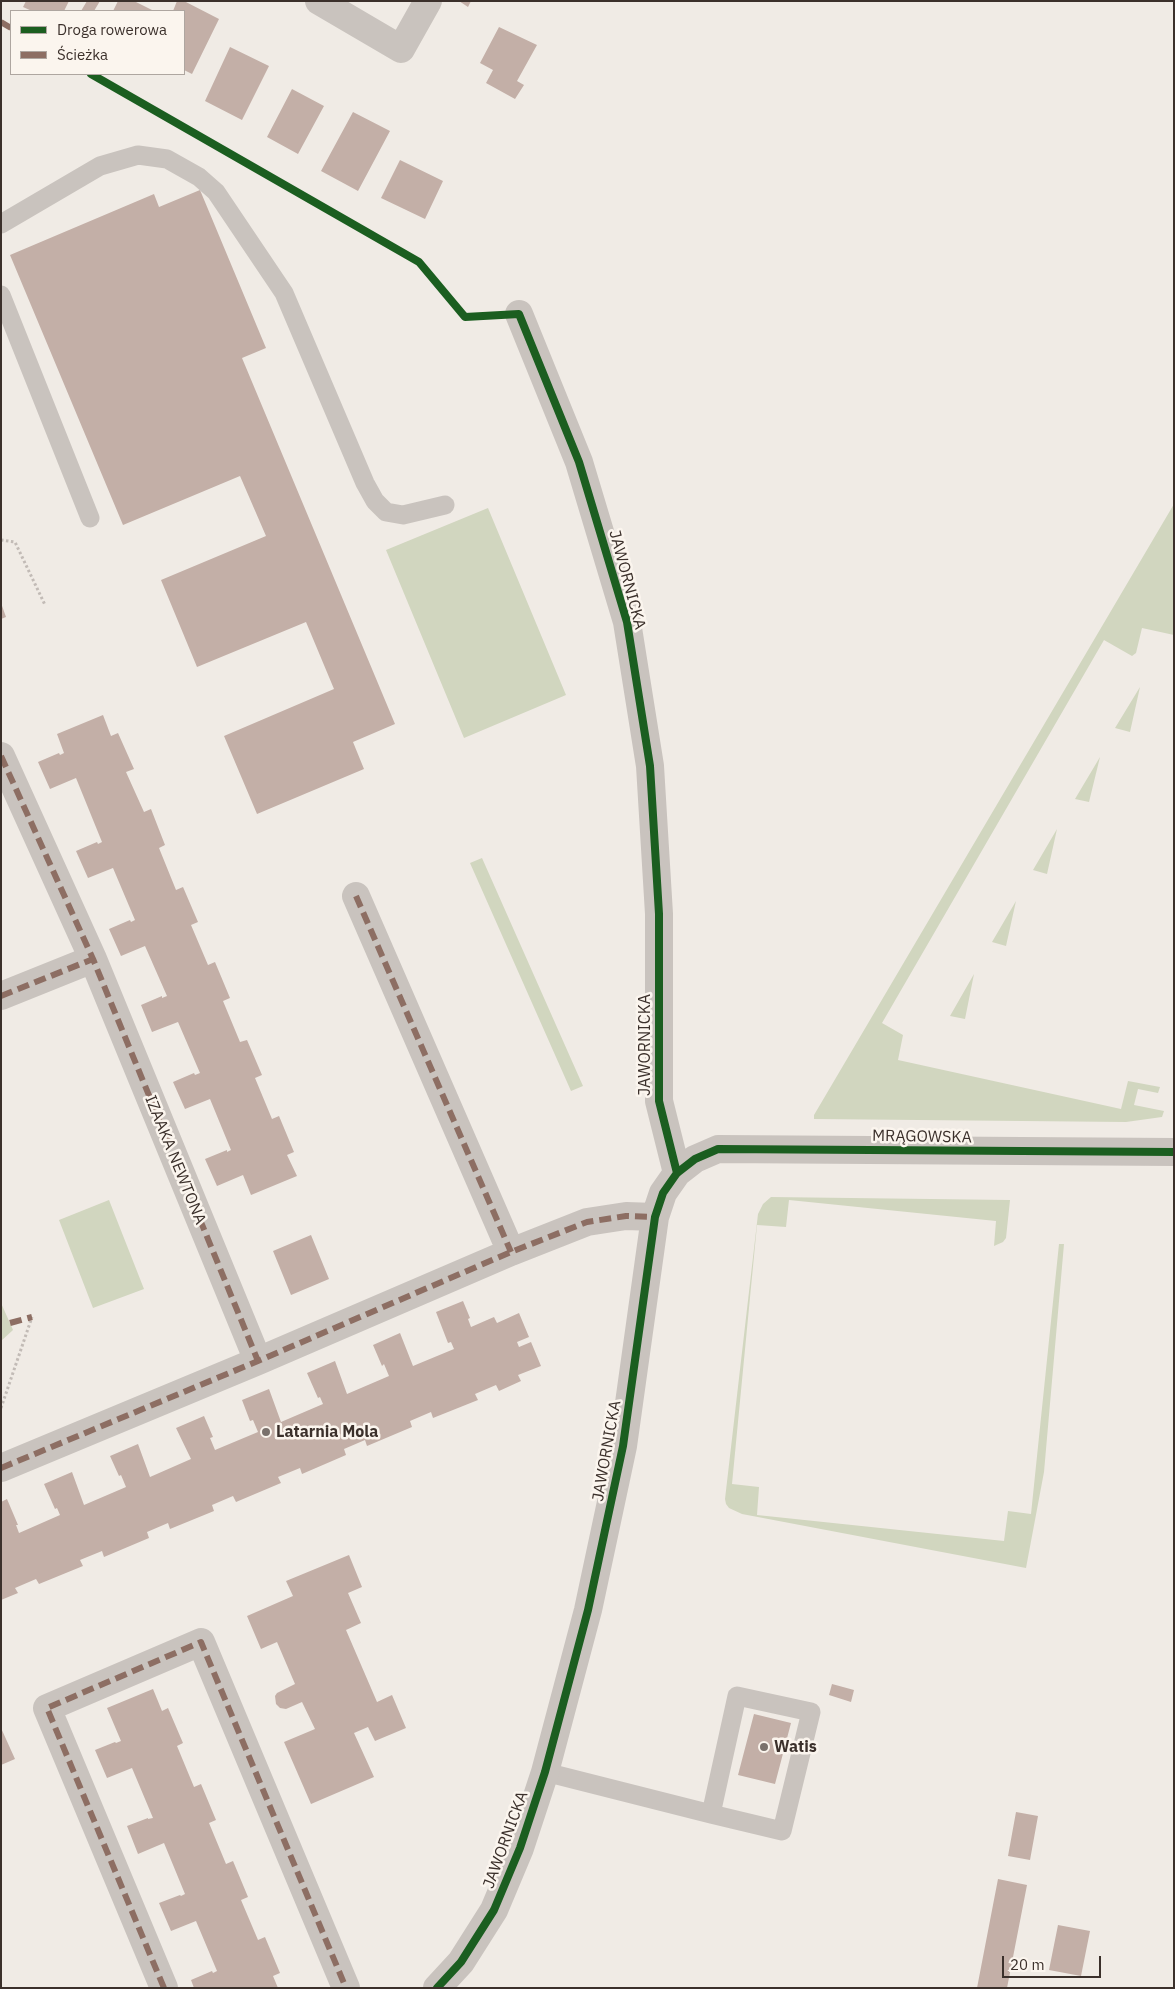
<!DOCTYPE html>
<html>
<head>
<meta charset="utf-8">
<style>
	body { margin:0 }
	#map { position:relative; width:1175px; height:1989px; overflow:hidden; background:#f0ebe5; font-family:"IBM Plex Sans",sans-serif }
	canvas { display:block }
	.frame { position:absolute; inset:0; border:2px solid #3b302b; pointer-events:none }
	.legend { position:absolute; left:10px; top:10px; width:175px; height:65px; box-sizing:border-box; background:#fbf5ee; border:1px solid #aea6a0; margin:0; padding:6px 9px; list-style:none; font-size:15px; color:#3b302b }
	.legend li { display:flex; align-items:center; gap:10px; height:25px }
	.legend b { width:25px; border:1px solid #aea6a0 }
	.scale { position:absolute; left:1002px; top:1956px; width:99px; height:22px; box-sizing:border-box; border:2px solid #3b302b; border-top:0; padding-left:6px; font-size:15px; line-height:18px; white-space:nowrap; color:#3b302b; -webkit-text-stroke:4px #fbf5ee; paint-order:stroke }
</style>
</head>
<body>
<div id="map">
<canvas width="1175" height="1989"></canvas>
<div class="frame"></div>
<ul class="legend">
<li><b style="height:6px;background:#1b5e20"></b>Droga rowerowa</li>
<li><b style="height:6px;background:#8d6e63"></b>Ścieżka</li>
</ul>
<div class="scale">20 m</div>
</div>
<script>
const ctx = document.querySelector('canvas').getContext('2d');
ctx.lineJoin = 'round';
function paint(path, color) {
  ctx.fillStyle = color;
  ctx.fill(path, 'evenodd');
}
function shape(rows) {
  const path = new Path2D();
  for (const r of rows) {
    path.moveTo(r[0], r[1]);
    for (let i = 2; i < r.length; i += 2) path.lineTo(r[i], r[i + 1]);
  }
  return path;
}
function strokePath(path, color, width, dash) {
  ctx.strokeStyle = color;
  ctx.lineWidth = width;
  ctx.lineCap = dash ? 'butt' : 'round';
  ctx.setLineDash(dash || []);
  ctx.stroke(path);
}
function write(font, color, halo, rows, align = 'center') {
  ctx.font = font + ' "IBM Plex Sans",sans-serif';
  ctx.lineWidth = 5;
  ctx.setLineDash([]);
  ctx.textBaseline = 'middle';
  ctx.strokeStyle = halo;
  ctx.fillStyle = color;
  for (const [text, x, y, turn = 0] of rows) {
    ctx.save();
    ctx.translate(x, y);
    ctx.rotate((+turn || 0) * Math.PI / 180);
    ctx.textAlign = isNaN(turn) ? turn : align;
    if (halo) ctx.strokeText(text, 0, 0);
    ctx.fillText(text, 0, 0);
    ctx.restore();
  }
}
const green = shape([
	[1174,504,1174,635,1142,628,1136,653,1132,656,1104,640,882,1023,903,1035,898,1060,1121,1109,1128,1081,1160,1087,1158,1093,1138,1089,1134,1105,1164,1111,1162,1117,1126,1122,814,1119,814,1115],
	[488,508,566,695,464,738,386,550],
	[1140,687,1130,732,1115,728],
	[1100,757,1089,802,1075,799],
	[1057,829,1047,874,1033,870],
	[482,858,583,1086,571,1091,470,863],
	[1016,901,1006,946,992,942],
	[974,974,965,1019,950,1016],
	[771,1197,1010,1200,1006,1238,1003,1242,994,1246,996,1221,789,1200,786,1227,757,1225,732,1484,759,1487,757,1515,1004,1541,1008,1511,1031,1514,1059,1244,1064,1244,1044,1472,1026,1568,742,1514,729,1508,726,1504,725,1499,758,1214,763,1204],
	[109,1200,144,1289,93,1308,59,1220],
	[1,1303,13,1330,1,1341]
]);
const building = shape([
	[26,1,69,1,64,11,32,11,23,7],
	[87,1,100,1,94,11,81,11],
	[118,1,134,1,152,10,151,11,113,11],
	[177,1,184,1,219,19,192,74,184,70,184,11,173,11],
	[459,1,471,1,468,7],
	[499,27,537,45,517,81,524,85,515,99,486,83,493,70,480,63],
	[230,47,269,66,242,120,205,101],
	[292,89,324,106,298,154,267,137],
	[353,112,390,131,358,191,321,171],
	[400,160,443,181,425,219,381,198],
	[200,190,266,348,242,358,395,724,353,742,364,769,257,814,224,736,334,689,306,622,197,667,161,580,266,536,240,476,123,525,10,255,154,194,159,207],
	[1,603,6,617,1,619],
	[103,715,111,736,118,733,134,769,126,772,144,812,151,809,165,845,159,848,176,890,183,887,198,922,191,925,208,965,215,962,230,998,223,1001,240,1042,247,1040,262,1075,255,1078,272,1119,279,1116,294,1152,287,1155,297,1176,251,1195,243,1175,217,1186,205,1159,227,1150,227,1152,231,1150,210,1099,185,1109,173,1082,194,1073,195,1075,200,1073,178,1022,152,1032,141,1005,162,996,162,998,167,996,145,946,121,956,109,929,130,920,131,922,135,920,113,868,88,878,76,851,97,842,98,844,102,842,76,778,50,789,38,762,59,753,60,755,64,753,57,734],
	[311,1235,329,1279,291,1295,273,1251],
	[463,1301,470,1318,468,1319,471,1327,494,1317,497,1323,519,1313,529,1337,517,1342,519,1347,531,1342,541,1366,518,1375,521,1381,499,1391,496,1385,475,1394,478,1400,433,1418,431,1412,410,1421,412,1427,367,1446,365,1440,344,1449,346,1455,302,1474,300,1468,278,1477,281,1483,236,1502,233,1496,212,1505,214,1511,170,1529,168,1523,147,1532,149,1538,104,1557,102,1551,80,1560,83,1566,39,1584,36,1579,15,1588,18,1593,1,1600,1,1502,7,1499,18,1525,16,1525,19,1533,60,1515,57,1508,55,1509,44,1484,72,1472,84,1505,126,1487,121,1475,119,1476,110,1456,138,1444,150,1477,191,1459,176,1428,204,1416,213,1437,210,1438,215,1450,258,1432,253,1420,250,1421,242,1400,269,1389,281,1422,323,1404,320,1397,318,1398,307,1373,335,1361,347,1394,389,1376,384,1364,382,1366,373,1345,400,1333,413,1366,454,1349,451,1342,448,1343,436,1312],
	[349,1555,362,1587,348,1593,361,1623,346,1630,377,1702,392,1695,406,1728,375,1741,368,1727,354,1733,374,1777,311,1804,284,1742,315,1729,302,1702,286,1709,280,1708,276,1704,275,1696,277,1693,295,1684,277,1642,261,1649,247,1616,293,1596,286,1581],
	[832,1684,854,1690,851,1702,829,1695],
	[153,1689,162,1711,168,1708,183,1743,177,1746,194,1787,201,1784,216,1820,209,1823,226,1864,233,1861,248,1897,241,1900,258,1940,265,1937,280,1973,273,1976,278,1988,194,1988,191,1980,212,1971,213,1973,217,1971,196,1921,171,1931,159,1903,180,1895,181,1896,185,1894,164,1843,138,1854,127,1826,148,1818,148,1819,153,1818,132,1768,107,1778,95,1750,115,1742,116,1743,121,1741,107,1708],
	[754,1714,791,1723,775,1784,738,1775],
	[1,1728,15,1759,1,1765],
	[1016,1812,1038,1816,1030,1860,1008,1856],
	[998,1879,1027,1885,1007,1988,977,1988],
	[1058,1925,1090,1931,1081,1976,1049,1970]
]);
const path = shape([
	[1,540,15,542,45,605],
	[1,1408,32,1317]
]);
const service = shape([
	[1,224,100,166,138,155,167,159,199,177,216,192,284,293,365,483,375,501,386,512,403,515,445,505],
	[1,295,90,518],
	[545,1772,711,1814,782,1831,811,1712,737,1696,711,1814]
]);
const minor = shape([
	[319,1,401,49,428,1],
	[519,314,579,462,627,622,650,766,659,914,659,1101,677,1173],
	[1,756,93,959,258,1361],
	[356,896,511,1252],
	[1,996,93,959],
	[1,1468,258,1361,511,1252,587,1222,626,1216,655,1217],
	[164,1988,47,1708,201,1642,346,1988],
	[437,1988,461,1962,494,1910,520,1848,545,1772,588,1610,623,1446,655,1217,663,1193,677,1173,695,1159,718,1149,1174,1152]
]);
const quiet = shape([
	[1,22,11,28],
	[1,756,93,959,258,1361],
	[356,896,511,1252],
	[1,996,93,959],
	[10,1323,32,1317],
	[1,1468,258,1361,511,1252,587,1222,626,1216,655,1217],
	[164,1988,47,1708,201,1642,346,1988]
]);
const cycleway = shape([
	[91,74,419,262,465,317,519,314,579,462,627,622,650,766,659,914,659,1101,677,1173],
	[437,1988,461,1962,494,1910,520,1848,545,1772,588,1610,623,1446,655,1217,663,1193,677,1173,695,1159,718,1149,1174,1152]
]);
const markers = [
	[266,1432,5,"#7a716c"],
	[764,1747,5,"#7a716c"]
];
const streetNames = [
	["JAWORNICKA",627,580,75],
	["JAWORNICKA",645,1045,-90],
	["MRĄGOWSKA",922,1137,1],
	["IZAAKA NEWTONA",175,1160,68],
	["JAWORNICKA",607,1451,-80],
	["JAWORNICKA",506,1840,-70]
];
const poiNames = [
	["Latarnia Mola",276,1432],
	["Watis",774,1747]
];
paint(green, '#d1d6bf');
paint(building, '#c3afa7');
strokePath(path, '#c2bbb6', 3, [2.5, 2.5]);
strokePath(service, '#c9c3be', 19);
strokePath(minor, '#c9c3be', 28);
strokePath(quiet, '#8d6e63', 6, [12, 6]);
strokePath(cycleway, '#1b5e20', 8);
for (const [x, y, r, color] of markers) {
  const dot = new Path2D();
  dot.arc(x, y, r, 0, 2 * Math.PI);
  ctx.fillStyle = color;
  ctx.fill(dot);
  strokePath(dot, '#fbf5ee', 2);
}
write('16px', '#3b302b', '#fbf5ee', streetNames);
write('bold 16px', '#3b302b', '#fbf5ee', poiNames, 'left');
</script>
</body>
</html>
